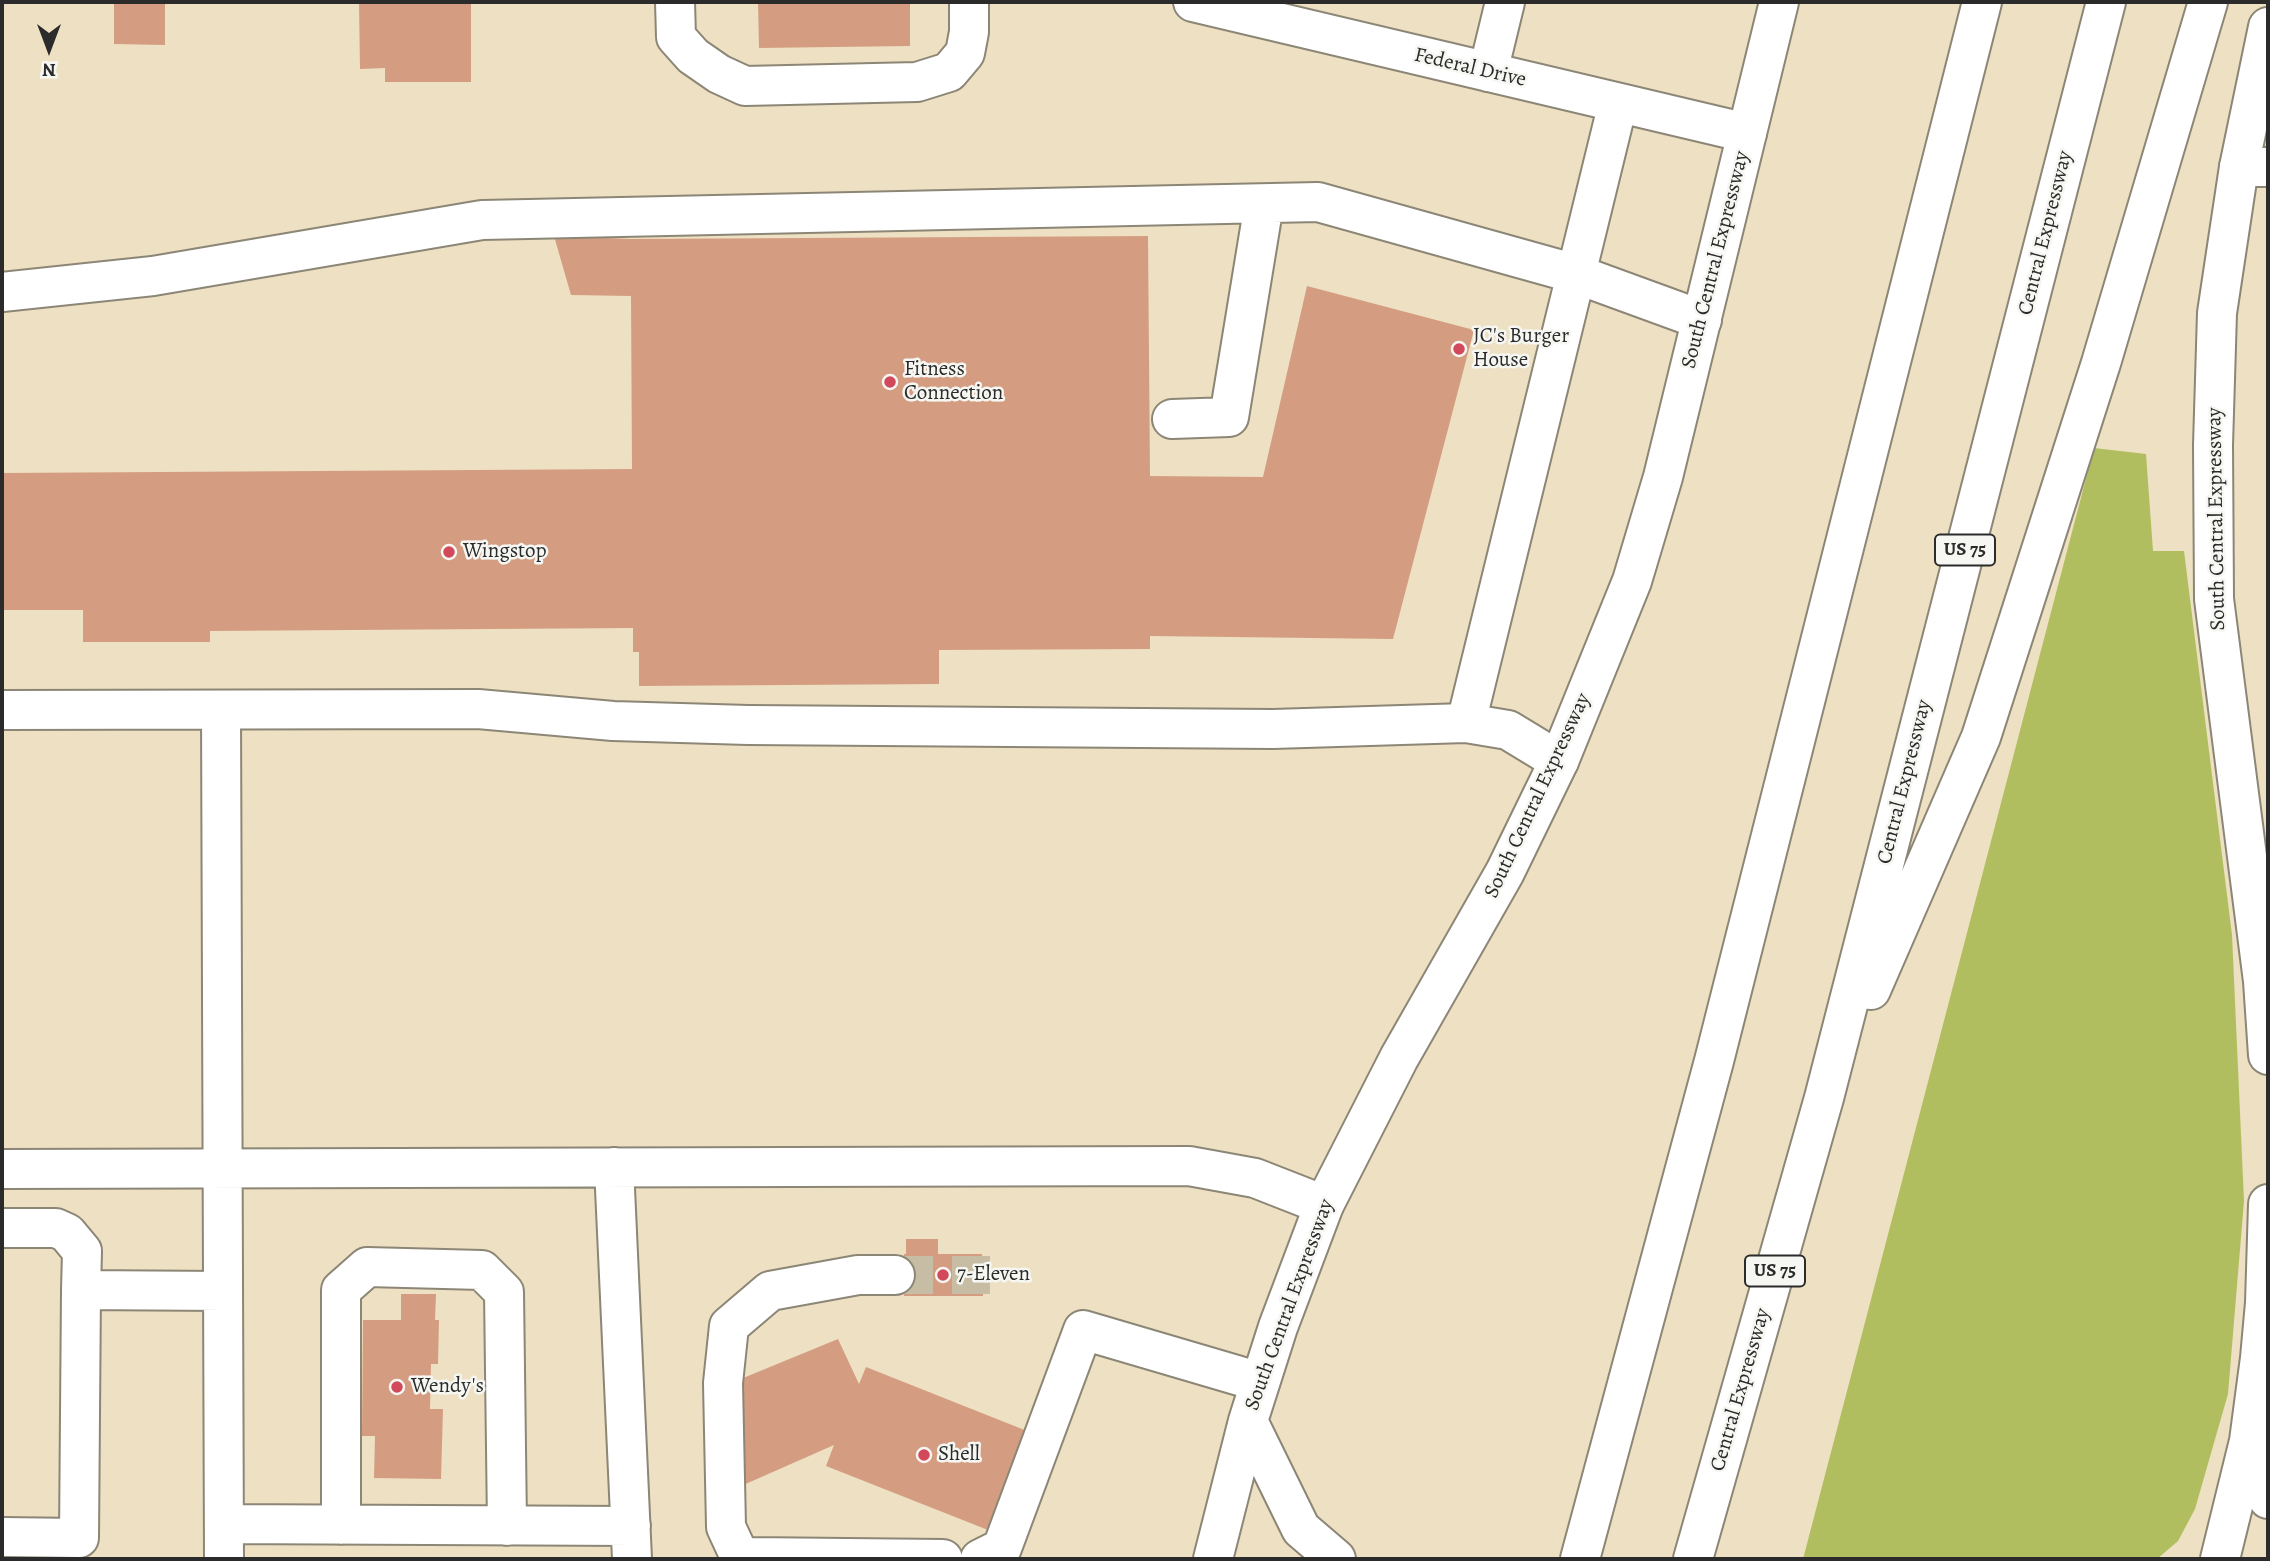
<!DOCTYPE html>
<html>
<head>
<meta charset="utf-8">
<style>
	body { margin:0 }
	#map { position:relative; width:2270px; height:1561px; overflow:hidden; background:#eee0c2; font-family:Alegreya,serif }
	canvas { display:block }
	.frame { position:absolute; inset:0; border:4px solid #2b2b2b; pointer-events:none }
	.north { position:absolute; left:14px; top:14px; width:70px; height:70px; -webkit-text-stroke:5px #f6f6f2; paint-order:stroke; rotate:180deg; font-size:19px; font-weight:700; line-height:28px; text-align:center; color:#2b2b2b }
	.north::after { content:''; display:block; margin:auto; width:24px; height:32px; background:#2b2b2b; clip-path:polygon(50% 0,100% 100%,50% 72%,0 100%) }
</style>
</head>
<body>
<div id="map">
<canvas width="2270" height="1561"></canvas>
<div class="frame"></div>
<div class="north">N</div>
</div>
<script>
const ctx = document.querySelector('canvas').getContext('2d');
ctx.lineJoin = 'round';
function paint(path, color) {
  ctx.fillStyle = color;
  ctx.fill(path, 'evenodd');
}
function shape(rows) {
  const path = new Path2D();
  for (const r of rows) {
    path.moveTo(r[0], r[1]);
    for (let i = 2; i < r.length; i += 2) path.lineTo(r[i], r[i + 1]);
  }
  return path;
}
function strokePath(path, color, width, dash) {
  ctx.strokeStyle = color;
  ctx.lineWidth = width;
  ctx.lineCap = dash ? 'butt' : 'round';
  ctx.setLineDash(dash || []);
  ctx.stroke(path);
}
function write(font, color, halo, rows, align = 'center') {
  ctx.font = font + ' Alegreya,serif';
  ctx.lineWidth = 5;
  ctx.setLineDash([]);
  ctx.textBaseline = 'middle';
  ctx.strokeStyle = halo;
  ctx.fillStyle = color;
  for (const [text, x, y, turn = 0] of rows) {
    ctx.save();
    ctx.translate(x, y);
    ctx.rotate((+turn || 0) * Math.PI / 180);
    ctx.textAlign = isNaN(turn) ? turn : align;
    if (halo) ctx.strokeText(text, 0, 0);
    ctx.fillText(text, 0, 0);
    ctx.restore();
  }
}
const green = shape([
	[2094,448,2146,454,2153,551,2184,551,2232,935,2244,1201,2228,1394,2195,1509,2178,1541,2157,1559,1803,1559]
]);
const building = shape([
	[114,2,165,2,165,45,114,44],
	[359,2,471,2,471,82,385,82,385,68,360,69],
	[758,2,910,2,910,46,759,48],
	[554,236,631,239,1148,236,1150,476,1263,477,1307,286,1474,330,1393,639,1150,636,1150,649,939,650,939,684,639,686,639,652,633,652,633,628,210,631,210,642,83,642,83,610,2,610,2,473,632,469,631,296,571,295],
	[906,1239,938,1239,938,1254,982,1254,983,1296,904,1296,904,1254,906,1254],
	[401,1294,436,1294,435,1320,439,1320,438,1364,431,1364,430,1409,443,1409,441,1479,374,1478,375,1436,362,1436,363,1320,401,1320],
	[838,1339,859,1384,866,1367,1027,1431,988,1530,826,1466,834,1445,732,1490,731,1383]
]);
const minorTunnel = shape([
	[895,1275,994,1275]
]);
const minor = shape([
	[675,2,676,37,693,56,719,74,745,86,917,82,949,72,965,53,969,32,969,2],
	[1193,2,1747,133],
	[1488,72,1505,2],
	[2239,167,2268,167],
	[2,292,153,276,482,220,1318,202,1576,274,1702,320],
	[1172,419,1229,417,1264,204],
	[2,710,478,709,613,721,748,725,1273,729,1466,723,1508,730,1559,761],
	[221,710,224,1559],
	[1466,723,1618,103],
	[614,1167,632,1559],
	[2,1169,1189,1166,1255,1178,1324,1205],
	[2,1228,56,1228,67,1233,82,1251,81,1290],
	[895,1275,858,1275,770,1291,729,1326,723,1383,726,1527,739,1555,749,1557,943,1559],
	[224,1524,631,1526],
	[341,1525,341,1290,367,1267,482,1270,504,1292,507,1526],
	[2,1537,79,1538,81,1290,223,1291],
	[980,1559,1002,1548,1083,1330,1260,1382]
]);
const major = shape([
	[2268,27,2239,167,2217,313,2213,445,2214,599,2263,981,2268,1055],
	[1248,1421,1301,1529,1336,1559],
	[2249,1441,2268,1499],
	[1213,1559,1248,1421,1278,1327,1324,1205,1399,1058,1505,872,1559,761,1632,581,1663,477,1779,2],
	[2220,1559,2249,1441,2260,1358,2265,1303,2268,1204]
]);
const highway = shape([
	[1871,990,1981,737,2101,363,2208,2],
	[1580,1559,1714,1061,1982,2],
	[1693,1559,1824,1098,2106,2]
]);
const markers = [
	[1459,349,7,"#d1495b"],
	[890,382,7,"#d1495b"],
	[449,552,7,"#d1495b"],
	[943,1275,7,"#d1495b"],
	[397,1387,7,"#d1495b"],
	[924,1455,7,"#d1495b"]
];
const shields = [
	[1965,550,60],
	[1775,1271,60]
];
const shieldNames = [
	["US 75",1965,550],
	["US 75",1775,1271]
];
const streetNames = [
	["Federal Drive",1470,68,13],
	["Central Expressway",2046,233,-76],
	["South Central Expressway",1716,260,-76],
	["South Central Expressway",2217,519,-91],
	["Central Expressway",1905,782,-76],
	["South Central Expressway",1538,796,-65],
	["South Central Expressway",1290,1305,-70],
	["Central Expressway",1741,1390,-74]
];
const poiNames = [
	["JC's Burger",1473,337],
	["House",1473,361],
	["Fitness",904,370],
	["Connection",904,394],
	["Wingstop",463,552],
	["7-Eleven",957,1275],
	["Wendy's",411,1387],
	["Shell",938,1455]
];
paint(green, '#b0be60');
paint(building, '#d49d82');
strokePath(minorTunnel, '#c7bca4', 38, [38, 19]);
strokePath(minor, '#8c8676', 42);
strokePath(major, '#8c8676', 42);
strokePath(highway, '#8c8676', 42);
strokePath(minor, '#fff', 38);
strokePath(major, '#fff', 38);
strokePath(highway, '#fff', 38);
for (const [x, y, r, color] of markers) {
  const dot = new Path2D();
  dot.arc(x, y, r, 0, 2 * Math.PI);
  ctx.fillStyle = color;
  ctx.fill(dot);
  strokePath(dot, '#f6f6f2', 2.5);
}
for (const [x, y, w] of shields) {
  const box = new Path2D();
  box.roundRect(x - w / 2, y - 15.5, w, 31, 5);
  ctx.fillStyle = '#f6f6f2';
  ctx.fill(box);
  strokePath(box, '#2b2b2b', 2);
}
write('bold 19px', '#2b2b2b', null, shieldNames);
write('21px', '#2b2b2b', '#f6f6f2', streetNames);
write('21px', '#2b2b2b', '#f6f6f2', poiNames, 'left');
</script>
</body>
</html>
